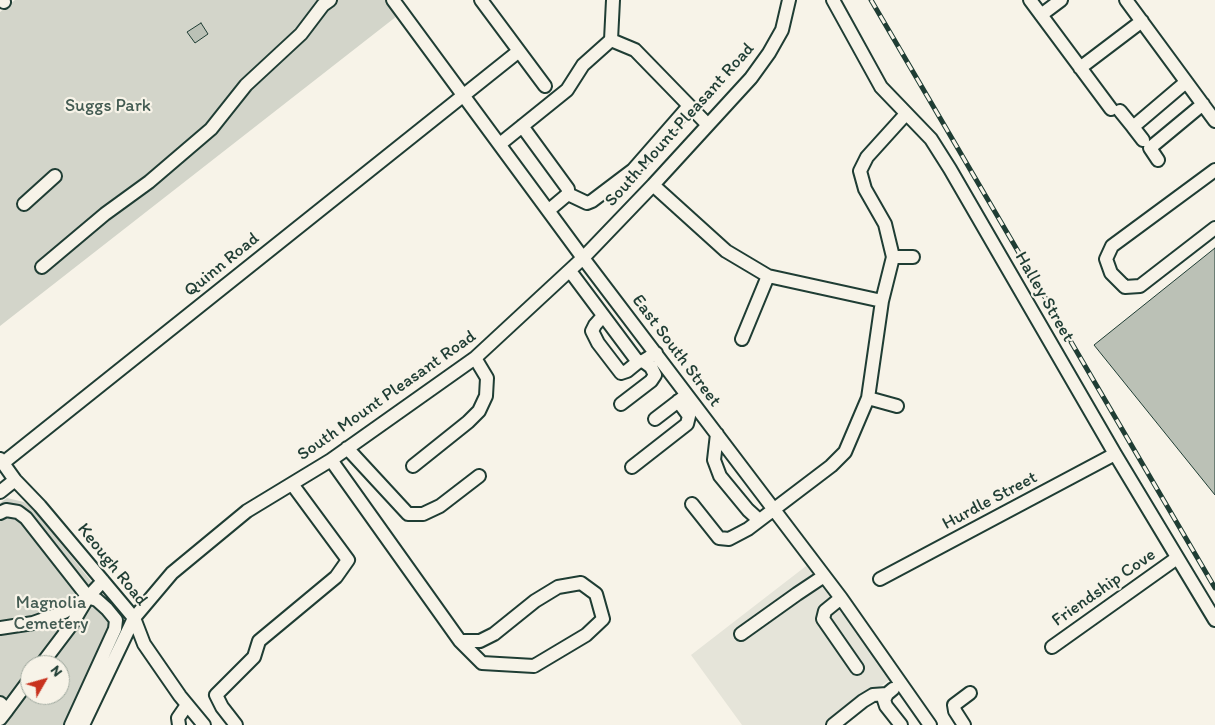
<!DOCTYPE html>
<html>
<head>
<meta charset="utf-8">
<style>
	body { margin:0 }
	#map { position:relative; width:1215px; height:725px; overflow:hidden; background:#f7f3e8; font-family:Itim,sans-serif }
	canvas { display:block }
	.north { position:absolute; left:20px; top:655px; width:50px; height:50px; box-sizing:border-box; background:#f7f3e8; border:1px solid #a1aaa0; border-radius:50%; rotate:52deg; font-size:14px; font-weight:700; line-height:20px; text-align:center; color:#1f3d34 }
	.north::after { content:''; display:block; margin:auto; width:18px; height:22px; background:#c8321e; clip-path:polygon(50% 0,100% 100%,50% 72%,0 100%) }
</style>
</head>
<body>
<div id="map">
<canvas width="1215" height="725"></canvas>
<div class="north">N</div>
</div>
<script>
const ctx = document.querySelector('canvas').getContext('2d');
ctx.lineJoin = 'round';
function paint(path, color) {
  ctx.fillStyle = color;
  ctx.fill(path, 'evenodd');
}
function shape(rows) {
  const path = new Path2D();
  for (const r of rows) {
    path.moveTo(r[0], r[1]);
    for (let i = 2; i < r.length; i += 2) path.lineTo(r[i], r[i + 1]);
  }
  return path;
}
function strokePath(path, color, width, dash) {
  ctx.strokeStyle = color;
  ctx.lineWidth = width;
  ctx.lineCap = dash ? 'butt' : 'round';
  ctx.setLineDash(dash || []);
  ctx.stroke(path);
}
function write(font, color, halo, rows, align = 'center') {
  ctx.font = font + ' Itim,sans-serif';
  ctx.lineWidth = 4.5;
  ctx.setLineDash([]);
  ctx.textBaseline = 'middle';
  ctx.strokeStyle = halo;
  ctx.fillStyle = color;
  for (const [text, x, y, turn = 0] of rows) {
    ctx.save();
    ctx.translate(x, y);
    ctx.rotate((+turn || 0) * Math.PI / 180);
    ctx.textAlign = isNaN(turn) ? turn : align;
    if (halo) ctx.strokeText(text, 0, 0);
    ctx.fillText(text, 0, 0);
    ctx.restore();
  }
}
const built = shape([
	[810,563,892,678,827,725,742,725,691,655]
]);
const green = shape([
	[15,0,385,0,397,16,0,326,0,12],
	[7,498,24,502,33,509,120,617,74,725,0,725,0,503],
	[30,665,60,665,60,695,30,695]
]);
const building = shape([
	[201,23,208,34,195,43,187,32,201,23],
	[1215,248,1215,495,1094,345,1215,248]
]);
const minor = shape([
	[3,0,4,2],
	[393,0,583,258,841,598,930,725],
	[481,0,545,86],
	[833,0,881,87,931,139,950,169,1115,454,1215,620],
	[1030,0,1111,109],
	[1126,0,1215,121],
	[1041,15,1061,0],
	[611,40,635,50,708,125],
	[1080,68,1142,21],
	[1120,111,1133,127],
	[905,115,867,157,860,171,865,189,885,224,893,257,913,257],
	[522,126,568,189,568,194,549,210],
	[1143,140,1133,127,1186,82],
	[500,144,567,90,583,65,611,40,613,0],
	[1158,160,1150,148,1203,104],
	[1215,170,1112,246,1106,259,1111,273,1125,287,1140,286,1215,228],
	[653,185,726,251,768,276,882,301],
	[568,194,587,203,592,201,633,170,689,106],
	[24,204,55,176],
	[893,257,882,301,868,398,897,406],
	[42,267,105,214,149,182,211,129,246,85,301,34,323,5,330,0],
	[570,271,638,362,643,361,656,353],
	[603,316,595,325,592,331,598,343,621,373,627,371,638,362],
	[742,339,768,276],
	[621,404,651,381,655,375,651,367,643,361],
	[655,419,685,396],
	[717,434,714,460,720,476,748,510,759,520],
	[347,448,408,514,423,514,440,506,479,476],
	[0,459,15,480,40,506,134,618,144,644,180,696,204,725],
	[331,460,460,641,482,663,534,666,586,635,603,619,596,594,581,583,558,587,535,601,494,634,480,641,460,641],
	[3,463,519,51],
	[413,466,468,422,479,411,486,396,487,378,475,358],
	[632,467,687,424,689,416,678,401],
	[0,492,15,480],
	[692,504,719,538,729,539,748,529,831,466,845,452,868,398],
	[0,513,6,510,18,512,26,518,88,597,97,600,107,609,116,620,115,629,71,725],
	[880,579,1115,454],
	[841,598,825,611,823,619,857,668],
	[0,628,33,623,64,612,84,600],
	[741,634,797,594,824,576],
	[1052,647,1177,558],
	[41,665,72,624,88,597,103,581],
	[893,689,887,694,884,700,886,706,901,725],
	[0,703,7,710,0,719],
	[7,710,30,679],
	[83,725,134,618,172,573,247,511,331,460,475,358,583,258,653,185,751,78,769,53,782,30,789,0],
	[179,725,178,718,187,705],
	[236,725,222,707,216,695,254,657,259,641,336,577,348,560,292,484],
	[833,725,863,701,873,695,887,694],
	[964,725,955,711,954,705,970,693]
]);
const rail = shape([
	[871,0,1215,588]
]);
const parkNames = [
	["Suggs Park",108,106],
	["Magnolia",51,603],
	["Cemetery",51,624]
];
const streetNames = [
	["South Mount Pleasant Road",680,125,-48],
	["Quinn Road",222,265,-39],
	["Halley Street",1044,297,60],
	["East South Street",676,351,53],
	["South Mount Pleasant Road",387,396,-35],
	["Hurdle Street",990,501,-28],
	["Keough Road",112,565,51],
	["Friendship Cove",1104,588,-35]
];
paint(built, '#e5e4d9');
paint(green, '#d3d5ca');
paint(building, '#bbc1b6');
strokePath(building, '#1f3d34', 1);
strokePath(minor, '#1f3d34', 16);
strokePath(minor, '#f7f3e8', 12);
strokePath(rail, '#1f3d34', 5);
strokePath(rail, '#f7f3e8', 3, [9]);
write('18px', '#435b52', '#f7f3e8', parkNames);
write('18px', '#1f3d34', '#f7f3e8', streetNames);
</script>
</body>
</html>
